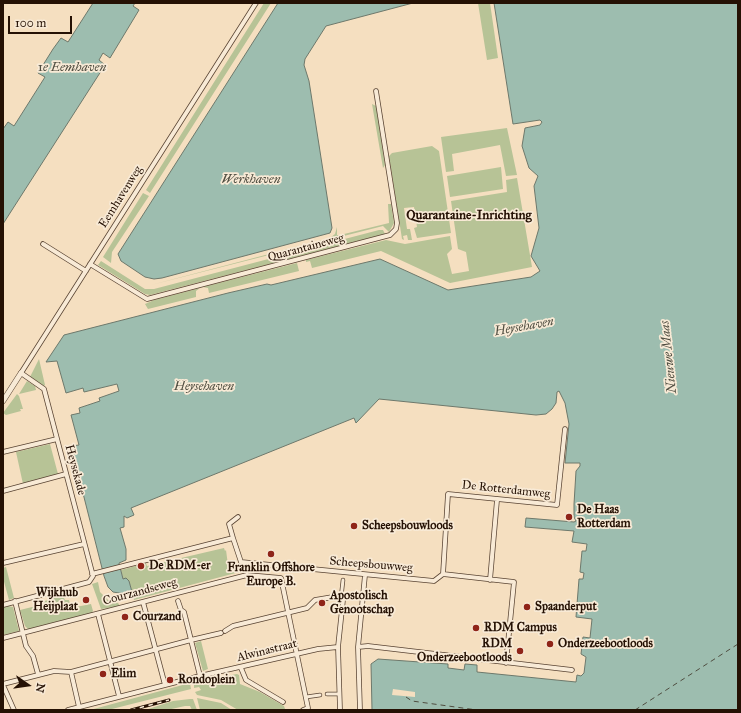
<!DOCTYPE html>
<html>
<head>
<meta charset="utf-8">
<style>
	body { margin:0 }
	#map { position:relative; width:741px; height:713px; overflow:hidden; background:#f5dfc0; font-family:"IM FELL Great Primer",serif }
	canvas { display:block }
	.frame { position:absolute; inset:0; border:4px solid #251104; pointer-events:none }
	.north { position:absolute; left:8px; top:665px; width:40px; height:40px; -webkit-text-stroke:3px #f8ead6; paint-order:stroke; rotate:103deg; font-size:11px; font-weight:700; line-height:16px; text-align:center; color:#251104 }
	.north::after { content:''; display:block; margin:auto; width:14px; height:18px; background:#251104; clip-path:polygon(50% 0,100% 100%,50% 72%,0 100%) }
	.scale { position:absolute; left:8px; top:16px; width:64px; height:18px; box-sizing:border-box; border:2px solid #251104; border-top:0; padding-left:5px; font-size:12px; line-height:14px; white-space:nowrap; color:#251104; -webkit-text-stroke:3px #f8ead6; paint-order:stroke }
</style>
</head>
<body>
<div id="map">
<canvas width="741" height="713"></canvas>
<div class="frame"></div>
<div class="north">N</div>
<div class="scale">100 m</div>
</div>
<script>
const ctx = document.querySelector('canvas').getContext('2d');
ctx.lineJoin = 'round';
function paint(path, color) {
  ctx.fillStyle = color;
  ctx.fill(path, 'evenodd');
}
function shape(rows) {
  const path = new Path2D();
  for (const r of rows) {
    path.moveTo(r[0], r[1]);
    for (let i = 2; i < r.length; i += 2) path.lineTo(r[i], r[i + 1]);
  }
  return path;
}
function strokePath(path, color, width, dash) {
  ctx.strokeStyle = color;
  ctx.lineWidth = width;
  ctx.lineCap = dash ? 'butt' : 'round';
  ctx.setLineDash(dash || []);
  ctx.stroke(path);
}
function write(font, color, halo, rows, align = 'center') {
  ctx.font = font + ' "IM FELL Great Primer",serif';
  ctx.lineWidth = 3.5;
  ctx.setLineDash([]);
  ctx.textBaseline = 'middle';
  ctx.strokeStyle = halo;
  ctx.fillStyle = color;
  for (const [text, x, y, turn = 0] of rows) {
    ctx.save();
    ctx.translate(x, y);
    ctx.rotate((+turn || 0) * Math.PI / 180);
    ctx.textAlign = isNaN(turn) ? turn : align;
    if (halo) ctx.strokeText(text, 0, 0);
    ctx.fillText(text, 0, 0);
    ctx.restore();
  }
}
const green = shape([
	[264,3,271,3,150,193,146,190],
	[478,3,490,3,498,58,487,60],
	[372,104,376,106,385,165,383,168],
	[507,128,517,175,506,176,500,145,452,154,454,171,446,172,441,137],
	[432,146,439,151,451,233,417,238,414,228,417,227,414,207,404,208,407,229,410,229,412,240,408,240,407,235,403,236,404,240,402,239,389,156,392,153],
	[501,167,503,189,450,197,447,176],
	[517,178,532,267,450,283,381,251,312,268,310,261,306,262,306,260,386,240,405,244,450,236,452,249,447,254,452,274,469,271,466,252,458,249,451,201,507,192,506,180],
	[143,193,149,196,112,252,111,263,103,257],
	[388,204,391,204,394,223,389,232,383,226,151,285,330,238,335,234,337,227,337,235,340,235,389,223],
	[379,230,383,230,385,234,150,295,145,294,98,265,101,261,145,289,154,289],
	[297,263,299,271,209,293,208,288,203,287],
	[200,288,196,291,196,297,148,309,145,304,154,300],
	[39,359,45,385,44,386,30,377],
	[27,381,35,386,36,390,19,394],
	[17,394,19,396,23,409,20,409,21,411,6,415,3,413],
	[50,444,58,474,23,484,16,452],
	[224,548,225,551,226,550,228,565,230,565,231,569,247,570,134,600,129,581,123,579,121,570,146,563,147,566],
	[6,567,14,598,9,600,3,578,3,568],
	[98,582,100,592,108,600,118,603,120,606,101,609,92,584],
	[61,592,65,600,69,600,71,608,91,604,93,611,91,614,29,630,25,626,20,610,40,605,43,613,41,602,52,599,51,595],
	[8,606,13,607,19,631,3,635,3,607],
	[201,641,208,669,203,671,195,643],
	[237,674,239,675,240,684,260,692,284,706,285,709,238,710,221,700,197,695,195,692,201,690,199,687,194,688,194,682],
	[190,683,191,689,108,710,90,710],
	[197,698,221,703,232,710,200,710],
	[190,699,193,699,197,710,192,710,190,706,185,706,167,710,145,710,173,701]
]);
const water = shape([
	[93,3,135,3,133,6,139,10,110,58,103,53,99,60,105,65,3,224,3,129,8,122,14,126,45,77,38,73,53,49,61,38,68,42,93,3],
	[278,3,413,3,326,26,305,59,304,65,309,81,332,228,330,233,162,278,154,279,145,277,121,261,118,254,278,3],
	[494,3,738,3,738,710,372,710,371,664,378,659,448,664,448,668,464,670,465,664,477,665,477,672,576,682,577,675,581,676,584,673,586,657,581,654,583,637,590,638,592,619,576,617,579,579,583,579,584,573,580,572,582,551,586,551,587,544,572,542,574,531,525,527,526,518,574,522,576,521,574,517,574,504,576,471,580,466,580,463,565,463,569,424,565,403,559,391,557,392,556,403,552,409,546,414,536,415,379,399,356,423,354,418,131,508,134,515,127,518,124,516,124,527,120,528,126,549,126,560,119,563,123,579,126,578,129,581,132,592,125,594,113,592,108,587,104,576,71,446,79,445,71,415,80,413,79,408,100,401,99,398,119,391,117,384,84,392,83,388,66,393,57,361,46,362,64,335,228,293,267,284,271,285,380,259,448,290,531,277,540,271,531,256,539,228,534,186,538,176,529,168,522,146,525,128,540,125,542,122,540,120,513,124,494,3]
]);
const pier = shape([
	[393,689,415,692,415,697,392,695]
]);
const ferry = shape([
	[406,697,412,701,477,710],
	[635,710,738,644]
]);
const pedestrian = shape([
	[341,598,343,580],
	[327,694,339,694],
	[306,697,320,695]
]);
const minor = shape([
	[43,244,86,271],
	[90,264,147,299,390,235,396,229,397,223,376,91],
	[3,452,57,439],
	[3,491,66,474],
	[233,538,229,524,238,517],
	[3,563,84,544],
	[92,574,233,538,241,562,434,581,443,574,448,494,557,505,565,429],
	[443,574,514,582,506,663],
	[490,580,497,500],
	[15,601,26,646,33,656,38,674],
	[178,601,181,610,184,612,191,640,221,633],
	[143,602,165,685],
	[3,605,89,582,93,576,44,389,21,373,256,3],
	[98,614,119,696],
	[225,631,233,626,307,608,315,600,333,597,341,598,343,600,338,647,340,710],
	[3,638,247,575,281,578,308,708,303,710],
	[358,647,368,646,572,670],
	[241,668,246,680,283,702],
	[71,672,79,707],
	[3,684,54,671,71,672,191,640,200,676],
	[3,685,14,710],
	[68,710,200,676,318,649,338,647],
	[360,710,358,647,365,575]
]);
const tertiary = shape([
	[3,401,21,373]
]);
const rail = shape([
	[131,710,169,700]
]);
const markers = [
	[569,517,4,"#8f2418"],
	[354,526,4,"#8f2418"],
	[271,554,4,"#8f2418"],
	[141,566,4,"#8f2418"],
	[86,600,4,"#8f2418"],
	[322,603,4,"#8f2418"],
	[527,607,4,"#8f2418"],
	[125,617,4,"#8f2418"],
	[476,628,4,"#8f2418"],
	[550,644,4,"#8f2418"],
	[520,651,4,"#8f2418"],
	[103,674,4,"#8f2418"],
	[170,680,4,"#8f2418"]
];
const streetNames = [
	["Eemhavenweg",121,197,-58],
	["Quarantaineweg",306,248,-15],
	["Heysekade",75,470,75],
	["De Rotterdamweg",506,490,6],
	["Scheepsbouwweg",371,565,5],
	["Courzandseweg",140,592,-15],
	["Alwinastraat",267,651,-14]
];
const poiNames = [
	["De Haas",577,510],
	["Rotterdam",577,524],
	["Scheepsbouwloods",362,526],
	["De RDM-er",149,566],
	["Franklin Offshore",271,568,"center"],
	["Europe B.",271,582,"center"],
	["Wijkhub",78,593,"right"],
	["Heijplaat",78,607,"right"],
	["Apostolisch",330,596],
	["Genootschap",330,610],
	["Spaanderput",535,607],
	["Courzand",133,617],
	["RDM Campus",484,628],
	["RDM",512,644,"right"],
	["Onderzeebootloods",512,658,"right"],
	["Onderzeebootloods",558,644],
	["Elim",111,674],
	["Rondoplein",178,680]
];
const waterNames = [
	["1e Eemhaven",72,68],
	["Werkhaven",251,180],
	["Heysehaven",524,327,-10],
	["Nieuwe Maas",669,357,-96],
	["Heysehaven",204,387]
];
const neighbourhoodNames = [
	["Quarantaine-Inrichting",469,216]
];
paint(green, '#b7c396');
paint(water, '#9dbdaf');
strokePath(water, '#6d786b', 1);
paint(pier, '#f5dfc0');
strokePath(ferry, '#4f4d40', 1, [5, 4]);
strokePath(pedestrian, '#594433', 4.5);
strokePath(minor, '#594433', 5.5);
strokePath(tertiary, '#594433', 6);
strokePath(pedestrian, '#f8ead6', 3);
strokePath(minor, '#f8ead6', 4);
strokePath(tertiary, '#f8ead6', 5);
strokePath(rail, '#251104', 3);
strokePath(rail, '#f8ead6', 1.5, [4.5]);
for (const [x, y, r, color] of markers) {
  const dot = new Path2D();
  dot.arc(x, y, r, 0, 2 * Math.PI);
  ctx.fillStyle = color;
  ctx.fill(dot);
  strokePath(dot, '#f8ead6', 1.5);
}
write('12px', '#251104', '#f8ead6', streetNames);
write('bold 12px', '#251104', '#f8ead6', poiNames, 'left');
write('italic 13px', '#4f4d40', '#f8ead6', waterNames);
write('bold 13px', '#251104', '#f8ead6', neighbourhoodNames);
</script>
</body>
</html>
